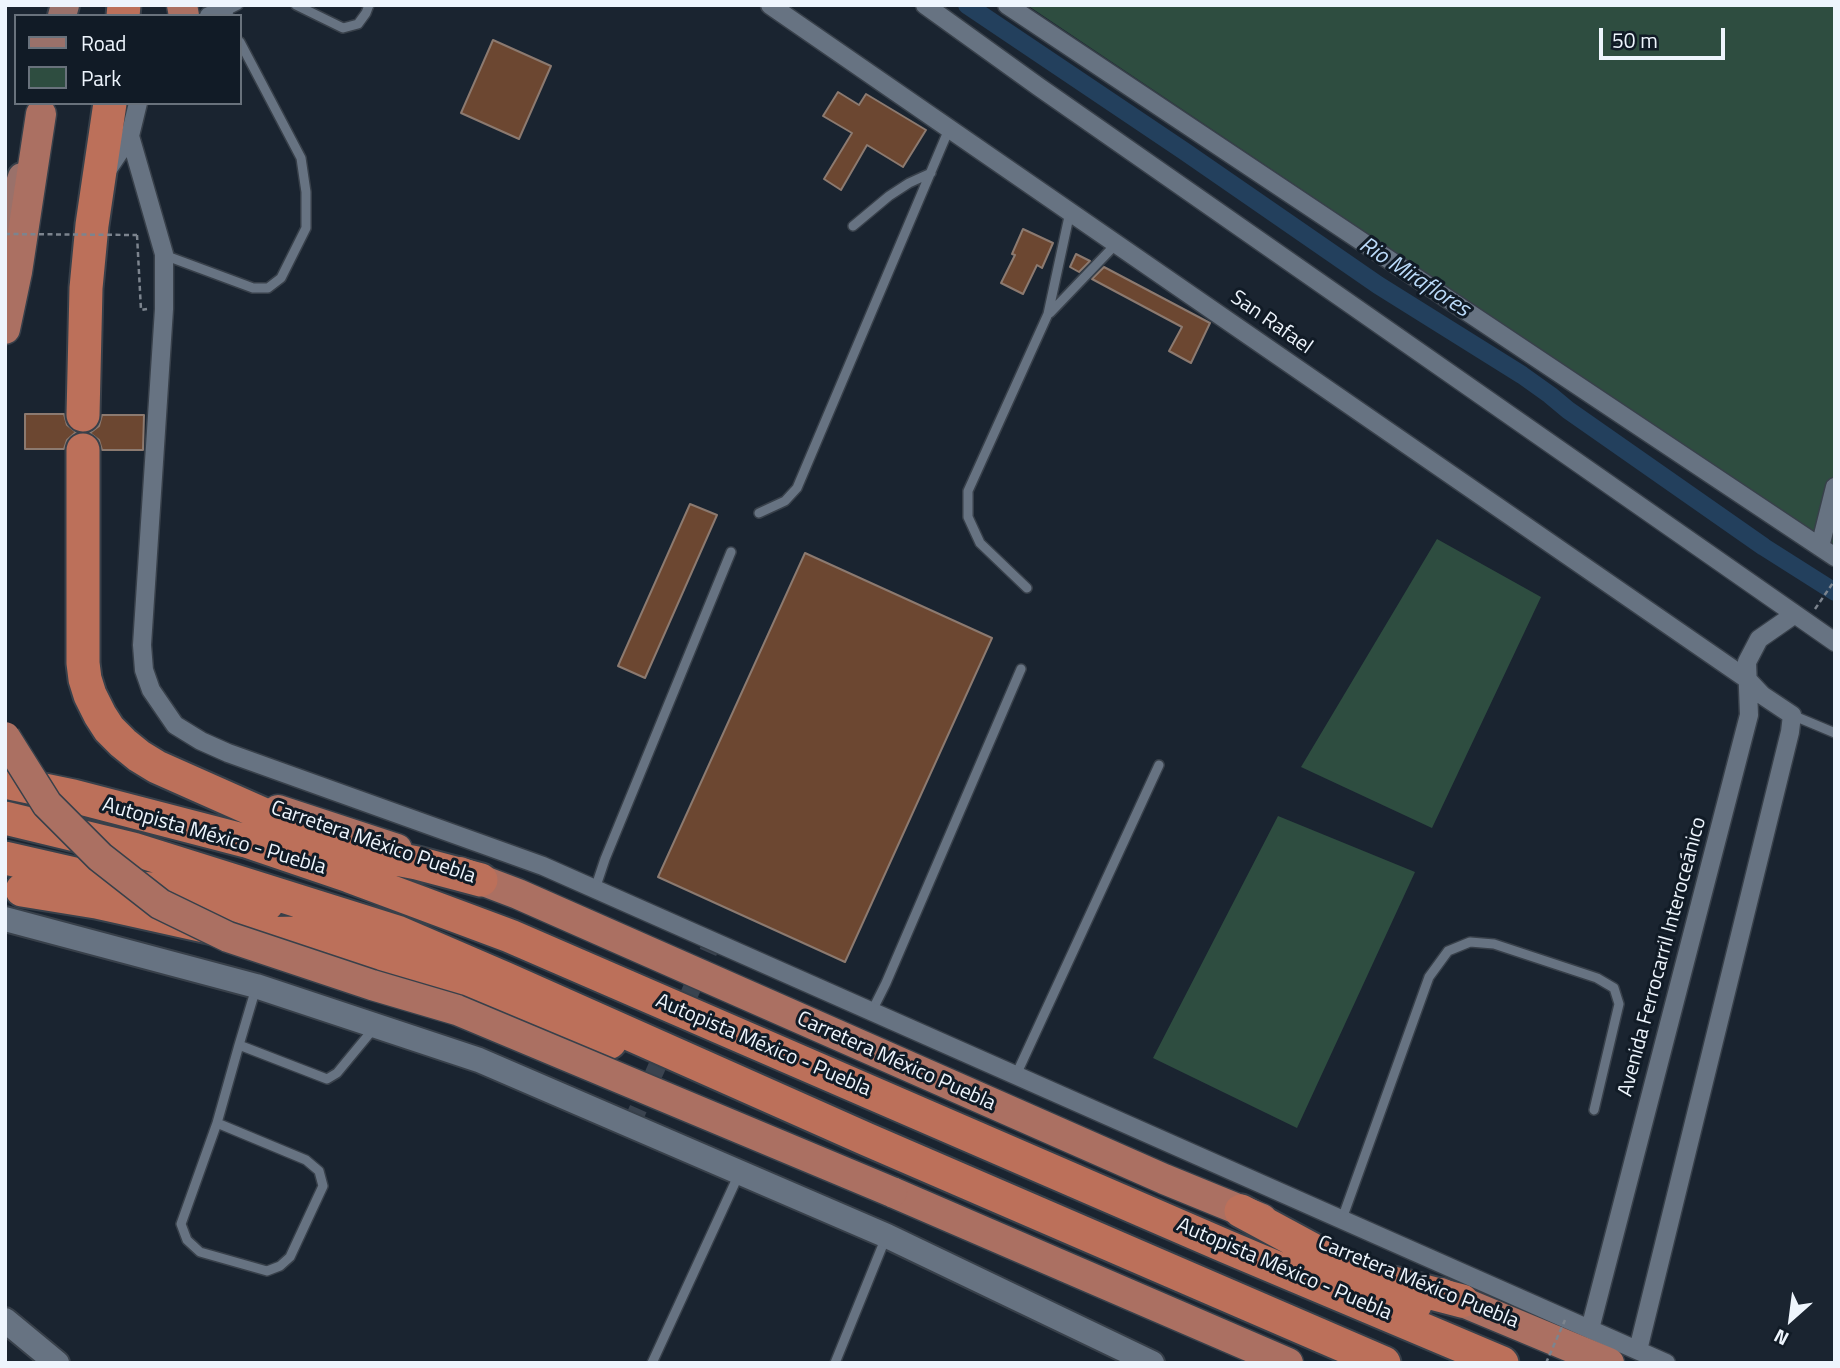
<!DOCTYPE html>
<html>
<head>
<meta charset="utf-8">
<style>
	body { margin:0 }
	#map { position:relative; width:1840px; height:1368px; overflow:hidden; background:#1a2430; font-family:"Titillium Web",sans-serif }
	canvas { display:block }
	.frame { position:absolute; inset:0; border:7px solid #eef5fd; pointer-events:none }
	.legend { position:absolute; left:14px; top:14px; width:228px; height:91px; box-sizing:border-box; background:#111b26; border:2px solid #69727c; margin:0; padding:9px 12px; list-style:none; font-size:21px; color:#eef5fd }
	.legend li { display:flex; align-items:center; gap:14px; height:35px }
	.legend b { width:35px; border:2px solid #69727c }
	.north { position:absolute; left:1756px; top:1284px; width:70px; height:70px; -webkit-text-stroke:5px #111b26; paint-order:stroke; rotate:208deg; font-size:19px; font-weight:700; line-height:28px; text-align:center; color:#eef5fd }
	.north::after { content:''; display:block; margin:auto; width:24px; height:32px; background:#eef5fd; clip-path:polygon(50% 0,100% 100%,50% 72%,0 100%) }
	.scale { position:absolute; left:1599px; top:28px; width:126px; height:32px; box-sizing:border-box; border:4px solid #eef5fd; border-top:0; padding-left:9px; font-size:21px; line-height:24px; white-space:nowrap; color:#eef5fd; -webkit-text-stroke:5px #111b26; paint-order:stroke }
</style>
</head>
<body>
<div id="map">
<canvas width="1840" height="1368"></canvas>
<div class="frame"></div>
<ul class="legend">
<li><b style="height:9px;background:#9a716a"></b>Road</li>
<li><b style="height:19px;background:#2e4d40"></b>Park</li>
</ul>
<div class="north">N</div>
<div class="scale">50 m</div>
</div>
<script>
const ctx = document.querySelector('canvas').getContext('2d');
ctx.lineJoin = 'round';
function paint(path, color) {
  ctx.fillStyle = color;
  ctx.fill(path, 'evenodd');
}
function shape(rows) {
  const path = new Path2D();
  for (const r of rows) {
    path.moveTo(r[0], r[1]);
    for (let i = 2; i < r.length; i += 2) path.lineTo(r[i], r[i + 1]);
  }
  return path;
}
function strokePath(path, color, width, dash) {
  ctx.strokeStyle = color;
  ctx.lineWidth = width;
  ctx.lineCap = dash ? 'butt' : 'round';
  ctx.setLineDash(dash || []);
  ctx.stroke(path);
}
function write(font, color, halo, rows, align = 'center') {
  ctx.font = font + ' "Titillium Web",sans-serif';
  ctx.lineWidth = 6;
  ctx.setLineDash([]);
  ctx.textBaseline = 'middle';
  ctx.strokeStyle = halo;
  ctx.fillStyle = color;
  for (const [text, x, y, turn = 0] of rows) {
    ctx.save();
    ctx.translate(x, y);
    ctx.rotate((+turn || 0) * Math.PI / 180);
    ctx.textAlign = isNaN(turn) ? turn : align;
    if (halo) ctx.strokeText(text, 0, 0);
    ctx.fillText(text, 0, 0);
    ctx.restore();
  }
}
const green = shape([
	[1027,5,1835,5,1835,547,1792,519],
	[1437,539,1541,597,1432,828,1301,767],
	[1278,816,1415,872,1297,1128,1153,1058]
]);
const canal = shape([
	[967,5,1184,151,1378,285,1522,375,1550,395,1568,410,1764,547,1835,592]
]);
const building = shape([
	[493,40,551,66,519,139,461,113,493,40],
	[838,92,859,105,866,94,926,130,903,167,867,145,841,190,824,179,852,133,823,116,838,92],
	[1023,229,1053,243,1042,268,1037,265,1023,294,1001,283,1015,255,1012,254,1023,229],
	[1076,254,1090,261,1079,272,1070,267,1076,254],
	[1104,267,1210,323,1191,363,1169,351,1182,327,1092,279,1104,267],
	[25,414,64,414,67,425,76,432,67,440,64,449,25,449,25,414],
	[102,415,144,415,143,450,102,450,99,440,90,433,99,426,102,415],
	[690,504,717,515,645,678,618,666,690,504],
	[805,553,992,638,845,962,658,877,805,553]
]);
const minorTunnel = shape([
	[631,1125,713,941]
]);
const path = shape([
	[137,235,141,310,147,309],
	[1815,609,1835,580]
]);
const service = shape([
	[296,5,343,28,358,24,366,13,369,5],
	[225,14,224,12,238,5],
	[853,226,889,196,909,183,931,173],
	[164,255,253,288,268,288,281,278,306,228,306,192,301,158,240,42],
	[1050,313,1116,244],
	[759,513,785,501,797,488,949,129],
	[1027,588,980,543,968,517,968,491,1048,314,1070,212],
	[1792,715,1835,733],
	[595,889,605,859,731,552],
	[872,1011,886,983,1021,669],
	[239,1045,256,988],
	[1016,1075,1159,765],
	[217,1123,306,1160,319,1171,323,1186,290,1257,280,1266,267,1271,200,1252,187,1240,181,1224,217,1123,239,1045,327,1079,337,1073,375,1027],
	[1342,1219,1429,977,1448,951,1470,942,1494,944,1597,978,1614,988,1619,1004,1594,1110],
	[652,1363,739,1174],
	[835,1363,886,1237]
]);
const minor = shape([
	[770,5,1747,679,1762,695,1792,715,1790,732,1638,1350],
	[925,5,1039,87,1835,642],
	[1007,5,1835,557],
	[209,16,224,12,222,5],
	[130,136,164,254,164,309,142,645,144,670,151,690,175,725,201,741,228,753,543,866,1666,1363],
	[106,172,130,136,138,103],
	[1820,547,1835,487],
	[1590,1329,1749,715,1747,662,1759,639,1795,614]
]);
const secondary = shape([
	[5,919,256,986,479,1060,887,1236,1152,1363],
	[5,1320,57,1363]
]);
const primary = shape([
	[62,16,65,5],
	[5,231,22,177]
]);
const trunk = shape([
	[182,5,184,16],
	[5,329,17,272,41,114],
	[278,810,397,849],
	[460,872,518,894,1164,1179,1262,1219],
	[892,1192,1288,1363],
	[1441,1293,1609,1363]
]);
const motorway = shape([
	[123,16,124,5],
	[83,415,86,288,92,225,110,103],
	[83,450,83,663,85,679,90,695,100,715,109,729,123,743,139,756,157,767,265,815,350,858],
	[5,782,73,796,246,841,349,876,510,936,1225,1246,1502,1363],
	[5,818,133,849,397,932,506,979,866,1139,1384,1363],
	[329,851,365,853,417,863,481,880],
	[5,858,75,874,118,886,183,892,227,902,267,904],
	[22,890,96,902,240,934,302,933,409,968,471,975],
	[427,987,442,990,547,1026,610,1042],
	[1241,1211,1415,1305],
	[1393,1283,1462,1301]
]);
const pathBridge = shape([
	[5,234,137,235],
	[1546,1363,1565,1320]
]);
const trunkBridge = shape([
	[5,737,47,804,100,857,160,904,228,937,372,985,457,1010,892,1192]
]);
const streetNames = [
	["San Rafael",1271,323,35],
	["Autopista México - Puebla",214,837,16],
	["Carretera México Puebla",373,843,19],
	["Avenida Ferrocarril Interoceánico",1663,957,-75],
	["Autopista México - Puebla",763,1046,23],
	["Carretera México Puebla",896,1062,24],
	["Autopista México - Puebla",1284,1270,23],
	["Carretera México Puebla",1418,1283,22]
];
const waterNames = [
	["Rio Miraflores",1414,278,33]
];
paint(green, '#2e4d40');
strokePath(canal, '#23405d', 18);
paint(building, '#6c4731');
strokePath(building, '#8c7a70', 2);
strokePath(minorTunnel, '#3a434f', 18, [18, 9]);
strokePath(service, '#38404a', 12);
strokePath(minor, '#38404a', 21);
strokePath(secondary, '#38404a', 28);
strokePath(primary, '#38404a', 32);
strokePath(trunk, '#38404a', 33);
strokePath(motorway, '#38404a', 37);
strokePath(path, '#7c848e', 2.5, [5, 3.5]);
strokePath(service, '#677382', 9);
strokePath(minor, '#677382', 18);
strokePath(secondary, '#677382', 24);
strokePath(primary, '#9a716a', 28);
strokePath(trunk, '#ab7062', 30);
strokePath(motorway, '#bc705a', 33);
strokePath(trunkBridge, '#38404a', 33, []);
strokePath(pathBridge, '#7c848e', 2.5, [5, 3.5]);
strokePath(trunkBridge, '#ab7062', 30);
write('21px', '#eef5fd', '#111b26', streetNames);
write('italic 23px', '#bbdaf9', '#111b26', waterNames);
</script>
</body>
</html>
